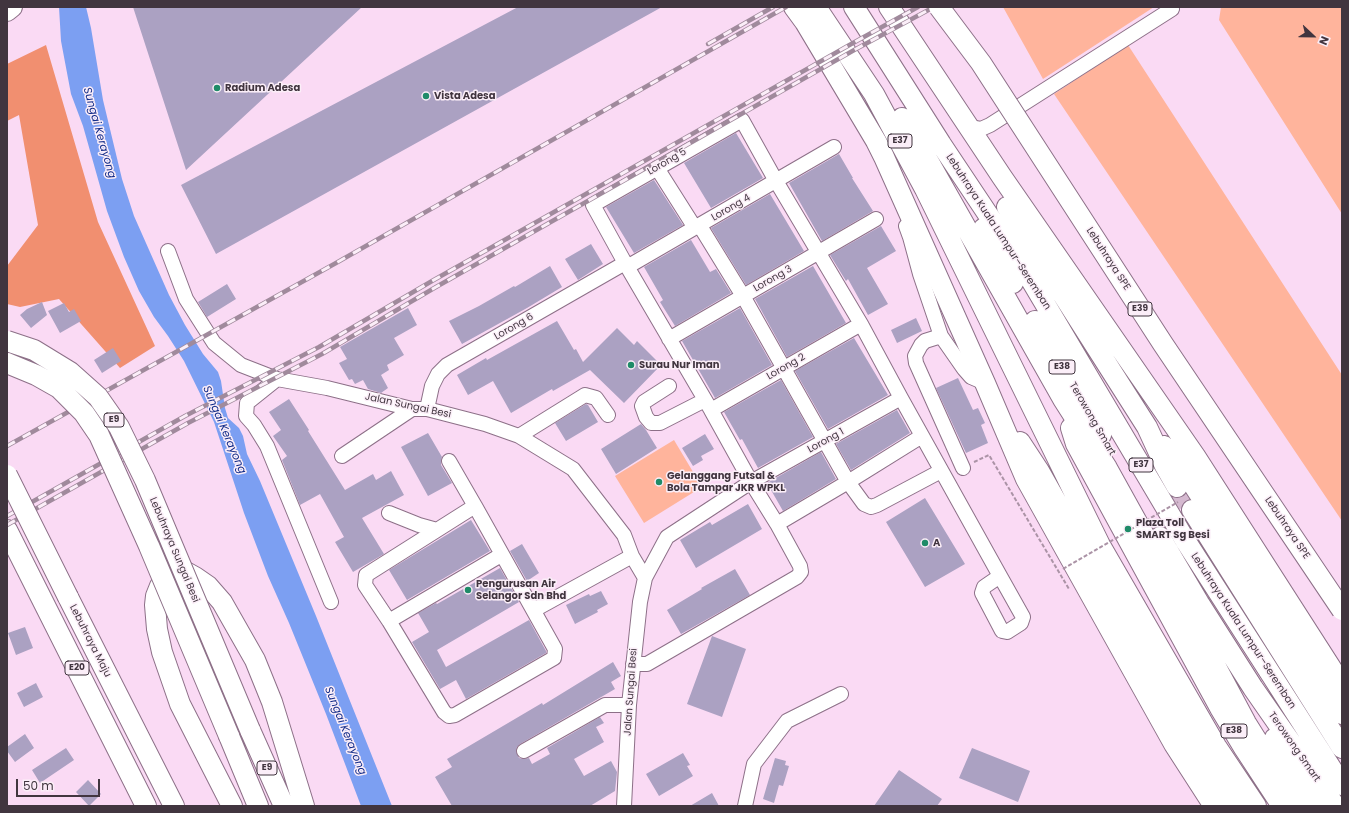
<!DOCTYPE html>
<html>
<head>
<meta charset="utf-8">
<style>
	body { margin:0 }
	#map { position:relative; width:1349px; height:813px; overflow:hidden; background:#fadaf4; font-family:Poppins,sans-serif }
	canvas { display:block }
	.frame { position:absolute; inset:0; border:8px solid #41353f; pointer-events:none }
	.north { position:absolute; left:1293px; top:16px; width:40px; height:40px; -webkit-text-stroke:3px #fbeef8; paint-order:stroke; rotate:112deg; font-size:11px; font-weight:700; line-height:16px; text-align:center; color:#41353f }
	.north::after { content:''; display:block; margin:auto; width:14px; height:18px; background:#41353f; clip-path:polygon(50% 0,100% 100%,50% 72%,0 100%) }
	.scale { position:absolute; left:16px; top:779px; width:84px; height:18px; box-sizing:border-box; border:2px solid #41353f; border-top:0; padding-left:5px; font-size:12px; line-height:14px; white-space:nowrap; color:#41353f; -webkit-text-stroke:3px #fbeef8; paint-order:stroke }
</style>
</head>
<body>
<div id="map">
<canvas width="1349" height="813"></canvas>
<div class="frame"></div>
<div class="north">N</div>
<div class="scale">50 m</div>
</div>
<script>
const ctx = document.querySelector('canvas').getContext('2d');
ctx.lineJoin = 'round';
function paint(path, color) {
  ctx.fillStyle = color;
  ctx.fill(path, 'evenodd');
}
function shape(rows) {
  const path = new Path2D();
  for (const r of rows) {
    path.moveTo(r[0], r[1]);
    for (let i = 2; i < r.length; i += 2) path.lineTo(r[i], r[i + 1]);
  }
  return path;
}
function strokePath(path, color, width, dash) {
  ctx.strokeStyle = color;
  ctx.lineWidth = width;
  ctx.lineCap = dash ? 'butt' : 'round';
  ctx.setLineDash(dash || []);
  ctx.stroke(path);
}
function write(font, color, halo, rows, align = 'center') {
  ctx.font = font + ' Poppins,sans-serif';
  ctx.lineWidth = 3;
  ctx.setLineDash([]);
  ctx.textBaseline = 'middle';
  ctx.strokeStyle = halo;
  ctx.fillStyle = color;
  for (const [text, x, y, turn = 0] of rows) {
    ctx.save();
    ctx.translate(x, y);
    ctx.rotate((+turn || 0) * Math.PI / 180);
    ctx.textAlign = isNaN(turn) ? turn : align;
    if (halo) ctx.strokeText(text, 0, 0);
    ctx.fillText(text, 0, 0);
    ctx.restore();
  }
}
const green = shape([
	[1003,7,1154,7,1043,79],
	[1221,7,1342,7,1342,214,1219,20],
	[1128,45,1342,375,1342,521,1054,94],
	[674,440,702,487,644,523,615,476]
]);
const forest = shape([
	[46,45,98,222,155,346,120,368,59,299,20,307,7,304,7,266,38,225,19,115,7,121,7,64]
]);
const water = shape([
	[59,7,86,7,91,28,103,100,122,179,134,216,169,295,185,325,203,354,218,372,221,381,225,408,228,418,239,428,243,436,247,454,260,481,316,616,392,806,361,806,326,714,289,623,268,576,244,513,214,422,184,361,168,336,154,317,139,291,124,257,107,211,83,126,71,94,61,41]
]);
const building = shape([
	[133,7,362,7,186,170],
	[518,7,662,7,216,254,181,185],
	[736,133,763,178,711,208,684,163],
	[839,154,853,178,852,178,873,211,822,241,789,183],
	[654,180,683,225,634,253,606,207],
	[770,194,804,251,746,285,711,228],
	[881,226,896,251,867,268,888,304,868,315,848,279,846,281,830,255],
	[691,240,710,272,716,269,731,293,675,326,660,302,663,300,644,267],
	[591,244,603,264,578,280,565,259],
	[550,266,562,287,527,308,462,344,449,321,479,306,514,286,515,287],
	[813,266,846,323,787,357,755,299],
	[227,284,236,299,207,317,198,302],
	[42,302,47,315,31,328,20,315,27,309],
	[64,303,69,312,74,309,81,321,60,333,48,311],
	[408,308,417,325,394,338,404,355,387,365,389,370,381,375,388,388,381,393,368,389,363,380,355,384,352,379,349,380,339,363,347,359,340,347],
	[740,308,772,365,715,398,682,341],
	[916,318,922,331,897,343,891,330],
	[557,321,574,350,576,349,583,362,617,328,634,345,637,341,661,365,624,403,590,370,553,391,552,389,511,413,493,381,468,395,457,375,486,358,487,360],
	[854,338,888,395,828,429,795,371],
	[113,348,121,361,102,373,94,360],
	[958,378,973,410,978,408,985,423,981,425,988,443,966,453,936,388],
	[781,380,813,437,758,468,742,439,740,440,724,412],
	[289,399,309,430,308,431,345,490,373,474,376,480,391,471,404,495,362,518,384,554,353,572,335,542,344,537,320,494,300,505,282,460,287,456,273,436,281,430,269,412],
	[586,404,588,405,598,422,566,441,555,423],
	[897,410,910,433,851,470,836,444],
	[641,424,646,430,657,448,616,474,601,449],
	[428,433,442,457,441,461,441,465,452,483,428,496,401,447],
	[705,434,714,449,701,456,703,460,693,466,682,448],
	[821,452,836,479,783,511,767,483],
	[1186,494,1189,499,1186,501,1181,507,1176,498,1182,497],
	[925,498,965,564,925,587,886,522],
	[748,504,762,529,696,568,680,540,710,522,712,525],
	[471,520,490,551,407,600,389,570],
	[522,544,539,573,527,581,510,551],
	[500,568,519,602,437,650,446,667,529,620,546,651,546,653,466,699,456,680,440,689,412,642,429,632,418,613,436,603,437,604],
	[735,569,750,595,681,634,667,610,702,589,701,588],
	[601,591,608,604,597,610,598,612,575,624,566,605,589,594,590,596],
	[25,627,33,648,16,655,8,633],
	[712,636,746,649,722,717,687,704],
	[613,662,621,676,611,682,615,689,520,744,517,747,516,751,519,758,524,759,529,758,532,764,550,754,547,748,600,717,604,723,596,727,604,742,574,759,584,776,611,761,617,772,615,791,590,806,452,806,435,777,452,767,447,759,542,703,543,705],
	[36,683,43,697,24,707,17,693],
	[25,734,34,748,15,762,7,751,7,747],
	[66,748,74,760,40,783,32,770],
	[972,748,1030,771,1018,802,959,778],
	[683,753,690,765,687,766,693,776,659,796,646,774],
	[775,758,786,761,785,765,789,766,783,786,779,785,774,803,763,799],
	[899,770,942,799,937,806,874,806],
	[88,780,101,794,89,806,76,792],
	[712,793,719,806,690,806]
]);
const highwayTunnel = shape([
	[1177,487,1192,510]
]);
const path = shape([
	[974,462,989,455,1069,589]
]);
const minor = shape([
	[969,127,981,129,990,125,1172,9],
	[657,168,695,228],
	[700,226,743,296,848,482,864,504,871,507,877,505,941,471],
	[906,226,910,237,920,274,941,336,964,369,971,377,985,383],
	[168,251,186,299,214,343,241,365,277,379,327,388,412,409,427,409,485,424,519,436,573,469,624,535,632,556,645,578],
	[627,267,834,147],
	[941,336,925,341,921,345,915,356,916,363,963,468],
	[669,339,876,219],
	[277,379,247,403,246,416,254,425,267,446,331,602],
	[669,386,644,402,642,406,646,417,651,423,660,423,705,400],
	[427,409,432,386,438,374,447,365,625,263],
	[711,410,861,324],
	[519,436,585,395,596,398,608,415],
	[342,456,412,409],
	[449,461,475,506],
	[475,506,555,649,554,658,455,715,449,716,444,712,389,621,365,585,366,575,475,506],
	[389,513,419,525,437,530],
	[777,524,848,482,922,436],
	[534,610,632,556],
	[389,621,501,555],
	[633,664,647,664,797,577,801,572,800,566,777,524,751,482,711,410,625,263,593,205,742,120,776,181,861,324,901,398,1000,576,1023,617,1021,623,1007,632,1002,631,982,593,984,587,1000,576],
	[524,751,605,705,629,705],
	[624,806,629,705,640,602,645,578,667,537,751,482,901,398],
	[745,806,754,764,787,721,841,694]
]);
const highway = shape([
	[794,7,805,22,876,141,884,157,985,383,1026,479,1174,744,1214,806],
	[816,7,874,94,925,189,1100,545,1216,746,1256,806],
	[854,7,941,144,1025,270,1185,540,1342,785],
	[889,7,1002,177,1195,456,1342,685],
	[7,11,12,7],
	[902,118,930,164,1063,399,1107,468,1183,605,1246,723,1298,806],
	[1007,207,1147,427,1165,466,1177,487],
	[984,228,1013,283],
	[1035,321,1101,435],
	[1071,428,1076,444,1220,708,1244,748,1282,806],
	[1020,442,1039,471,1184,728,1234,806],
	[1164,446,1185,472,1342,714],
	[1192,510,1342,748],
	[7,530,146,806],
	[1160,537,1199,603,1253,688,1335,806],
	[68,597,174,806],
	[250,730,284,806],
	[229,736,258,806],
	[1275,738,1290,766,1316,806],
	[232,806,180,704,162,652,157,629,155,605,156,596,160,586,166,577,176,573,186,572,195,577,208,586,222,602,255,660,272,702,304,806]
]);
const rail = shape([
	[708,44,773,7],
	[7,446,336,263,786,7],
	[7,516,185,416,319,347,432,281,853,43,918,7],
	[7,525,188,423,322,354,436,287,856,49,934,7]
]);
const pathBridge = shape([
	[1063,569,1178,502]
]);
const highwayBridge = shape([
	[939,7,981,63,1163,344,1342,610],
	[7,341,34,350,70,372,98,397,119,427,145,480,250,730],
	[7,363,36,375,59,388,84,413,99,435,149,546,229,736],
	[7,475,68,597]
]);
const markers = [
	[217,88,4,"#1f8b68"],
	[426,96,4,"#1f8b68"],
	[631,365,4,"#1f8b68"],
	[659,482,4,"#1f8b68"],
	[1128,529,4,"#1f8b68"],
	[925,543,4,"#1f8b68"],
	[468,590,4,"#1f8b68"]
];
const shields = [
	[900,141,24],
	[1140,309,24],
	[1062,367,26],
	[114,420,20],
	[1141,465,24],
	[77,668,24],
	[1234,731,26],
	[267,768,20]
];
const shieldNames = [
	["E37",900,141],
	["E39",1140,309],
	["E38",1062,367],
	["E9",114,420],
	["E37",1141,465],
	["E20",77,668],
	["E38",1234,731],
	["E9",267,768]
];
const poiNames = [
	["Radium Adesa",225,88],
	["Vista Adesa",434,96],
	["Surau Nur Iman",639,365],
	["Gelanggang Futsal &",667,476],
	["Bola Tampar JKR WPKL",667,488],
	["Plaza Toll",1136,523],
	["SMART Sg Besi",1136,535],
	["A",933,543],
	["Pengurusan Air",476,584],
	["Selangor Sdn Bhd",476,596]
];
const streetNames = [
	["Lorong 5",667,162,-30],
	["Lorong 4",731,208,-30],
	["Lebuhraya Kuala Lumpur–Seremban",998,232,57],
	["Lebuhraya SPE",1108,259,57],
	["Lorong 3",773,279,-30],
	["Lorong 6",514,327,-30],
	["Lorong 2",786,367,-30],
	["Jalan Sungai Besi",408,406,12],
	["Terowong Smart",1092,419,60],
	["Lorong 1",826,441,-29],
	["Lebuhraya SPE",1287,528,56],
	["Lebuhraya Sungai Besi",174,550,67],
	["Lebuhraya Kuala Lumpur–Seremban",1243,631,57],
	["Lebuhraya Maju",90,641,63],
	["Jalan Sungai Besi",631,692,-86],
	["Terowong Smart",1294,747,55]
];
const waterNames = [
	["Sungai Kerayong",99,133,74],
	["Sungai Kerayong",224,430,67],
	["Sungai Kerayong",345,731,68]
];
paint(green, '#ffb49c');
paint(forest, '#f18f70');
paint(water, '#7c9ff2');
paint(building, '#aba1c2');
strokePath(highwayTunnel, '#d5b9d0', 20, [20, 10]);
strokePath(minor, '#8d7088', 16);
strokePath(highway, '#8d7088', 22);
strokePath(path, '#ab93a6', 2, [4, 2]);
strokePath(minor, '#fff', 14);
strokePath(highway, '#fff', 20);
strokePath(rail, '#a08a9c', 4.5);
strokePath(rail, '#fbeef8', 3, [9]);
strokePath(highwayBridge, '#8d7088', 22, []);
strokePath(pathBridge, '#ab93a6', 2, [4, 2]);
strokePath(highwayBridge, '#fff', 20);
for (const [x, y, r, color] of markers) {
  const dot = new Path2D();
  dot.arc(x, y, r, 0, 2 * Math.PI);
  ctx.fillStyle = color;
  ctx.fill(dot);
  strokePath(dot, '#fbeef8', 1.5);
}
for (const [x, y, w] of shields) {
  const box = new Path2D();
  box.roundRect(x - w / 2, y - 7, w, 14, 3);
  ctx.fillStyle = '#fbeef8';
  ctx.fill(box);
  strokePath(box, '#41353f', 1);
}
write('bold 9px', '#41353f', null, shieldNames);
write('bold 10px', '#41353f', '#fbeef8', poiNames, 'left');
write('10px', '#41353f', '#fbeef8', streetNames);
write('italic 11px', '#112b88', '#fbeef8', waterNames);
</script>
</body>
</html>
